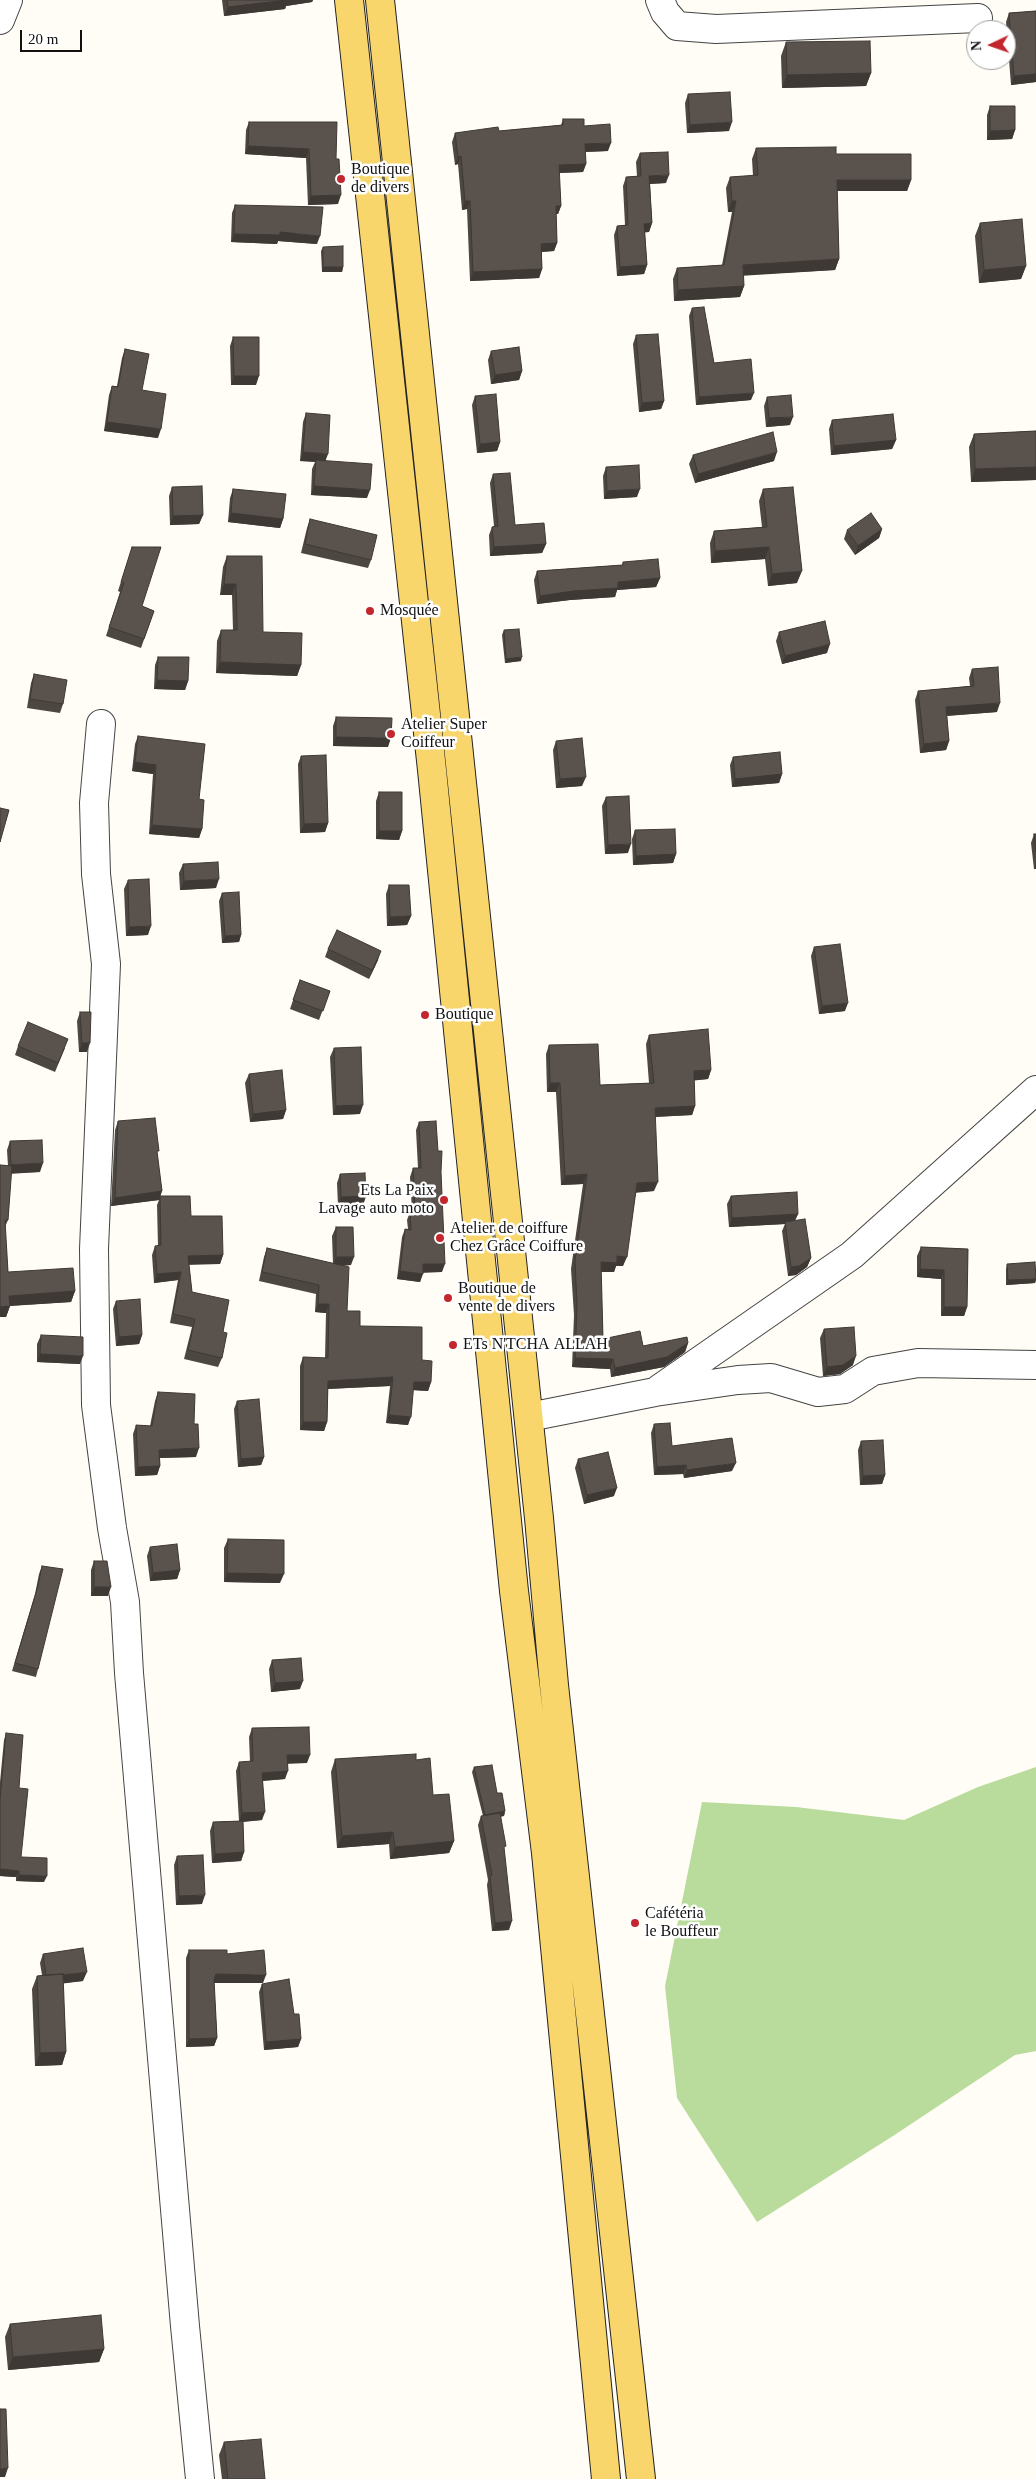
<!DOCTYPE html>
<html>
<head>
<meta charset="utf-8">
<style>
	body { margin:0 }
	#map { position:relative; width:1036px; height:2479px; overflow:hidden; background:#fffdf5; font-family:"Times New Roman",serif }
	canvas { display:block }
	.north { position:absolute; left:966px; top:20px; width:50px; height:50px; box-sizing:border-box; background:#fff; border:1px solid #a0a0a0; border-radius:50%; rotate:267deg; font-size:14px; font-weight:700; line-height:20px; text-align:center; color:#111 }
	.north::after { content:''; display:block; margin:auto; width:18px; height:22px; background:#c4262e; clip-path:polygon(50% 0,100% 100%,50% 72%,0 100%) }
	.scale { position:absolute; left:20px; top:30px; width:62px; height:22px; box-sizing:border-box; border:2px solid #111; border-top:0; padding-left:6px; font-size:15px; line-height:18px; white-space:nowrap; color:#111; -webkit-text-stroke:4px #fff; paint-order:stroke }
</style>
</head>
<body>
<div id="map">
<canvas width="1036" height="2479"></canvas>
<div class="north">N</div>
<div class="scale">20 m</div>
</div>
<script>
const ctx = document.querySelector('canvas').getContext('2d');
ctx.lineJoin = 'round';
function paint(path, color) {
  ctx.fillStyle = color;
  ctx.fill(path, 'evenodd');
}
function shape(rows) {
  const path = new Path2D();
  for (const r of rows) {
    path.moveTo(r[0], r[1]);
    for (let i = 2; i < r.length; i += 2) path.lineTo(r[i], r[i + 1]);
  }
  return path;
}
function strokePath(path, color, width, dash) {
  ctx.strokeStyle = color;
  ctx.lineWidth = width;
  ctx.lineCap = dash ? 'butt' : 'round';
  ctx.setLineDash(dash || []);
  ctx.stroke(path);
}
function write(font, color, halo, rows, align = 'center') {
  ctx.font = font + ' "Times New Roman",serif';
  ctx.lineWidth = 5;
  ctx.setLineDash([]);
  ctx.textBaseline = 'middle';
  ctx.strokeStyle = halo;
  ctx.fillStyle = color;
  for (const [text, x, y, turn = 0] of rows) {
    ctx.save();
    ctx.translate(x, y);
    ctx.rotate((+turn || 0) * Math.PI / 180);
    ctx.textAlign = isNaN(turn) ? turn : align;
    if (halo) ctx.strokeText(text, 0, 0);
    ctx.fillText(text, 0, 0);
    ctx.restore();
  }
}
const forest = shape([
	[1036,1767,1036,2051,1015,2055,893,2136,757,2222,677,2098,665,1986,702,1802,796,1807,904,1820,978,1787]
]);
const minor = shape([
	[660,0,665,12,677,26,716,29,978,18],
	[0,20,8,0],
	[101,724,94,803,96,874,106,964,94,1249,96,1405,112,1528,125,1602,129,1673,185,2326,200,2479],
	[659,1389,852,1255,1036,1090],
	[529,1417,655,1392,738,1380,771,1378,818,1392,845,1389,873,1371,918,1363,1036,1365]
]);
const major = shape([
	[349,0,432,770,514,1591,546,1853,606,2479],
	[380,0,539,1518,554,1685,641,2479]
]);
const wall = shape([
	[222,0,313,0,312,2,286,6,285,9,224,16],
	[1036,11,1036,82,1011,85,1006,22,1009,13],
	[786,42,871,73,866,86,782,88,781,56],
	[688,94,729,131,687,133,685,103],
	[990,106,1015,130,1012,139,987,140,987,115],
	[563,119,584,126,608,151,585,152,586,164,583,172,559,173,561,206,558,214,556,214,557,243,554,251,542,252,542,269,539,278,470,281,467,209,462,210,458,164,455,165,452,142,455,133,499,131,561,125],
	[249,122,336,159,338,204,308,205,306,158,245,154,246,130],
	[756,148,836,154,911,180,907,191,837,191,839,259,835,270,743,275,744,286,740,297,674,301,673,279,677,268,722,265,732,212,728,212,726,188,730,177,753,176,752,159],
	[640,153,666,183,650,184,652,223,649,232,645,232,647,265,644,274,617,276,614,235,617,226,625,225,623,186,626,177,637,176,636,162],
	[235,205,317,244,278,241,277,244,231,242,232,213],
	[980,223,1026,266,1021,279,979,283,975,236],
	[323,247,343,267,342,272,322,272,321,251],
	[692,308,714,363,751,400,696,405,689,316],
	[636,335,664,401,661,409,639,412,633,344],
	[233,337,256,385,231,385,230,346],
	[125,349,142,390,158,438,104,431,109,395,112,386,117,386,122,358],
	[491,351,522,371,519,380,491,384,488,360],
	[475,396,500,442,497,451,477,453,472,405],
	[767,397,790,425,766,427,764,406],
	[306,413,326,461,367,498,311,495,312,469,315,462,300,461,303,422],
	[832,420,896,440,892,449,831,455,829,429],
	[1036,431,1036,480,971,482,969,447,974,434],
	[693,455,774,461,695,483,689,464],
	[606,467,637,497,604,499,603,476],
	[493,474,515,525,546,544,542,553,490,556,489,535,492,527,494,526,490,483],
	[172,487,203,515,199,524,170,525,169,496],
	[233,489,283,519,280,528,228,522,230,498],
	[763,489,797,583,768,586,765,559,711,563,710,543,714,531,762,527,759,501],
	[310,519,371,560,368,568,301,553,307,528],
	[882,529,879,538,855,555,844,539,847,530],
	[132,547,142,606,154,611,141,648,106,636,120,592,118,591],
	[227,556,263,632,301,665,297,676,216,673,217,641,221,630,233,630,232,595,220,595,223,567],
	[623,562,660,578,656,587,617,590,615,597,570,600,537,604,534,580,537,571,622,565],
	[504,630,521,661,505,663,502,635],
	[779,632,827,653,782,664,776,641],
	[158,657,188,681,185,690,154,689,155,665],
	[972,669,997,712,947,716,949,741,946,750,920,753,915,700,918,691,970,686,969,678],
	[34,674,63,704,60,713,27,708,31,683],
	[336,717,388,747,333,746,333,726],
	[138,736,199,799,202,829,199,838,149,834,153,774,132,771,135,744],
	[556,741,582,786,556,788,553,750],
	[301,756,328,823,325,832,300,833,298,764],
	[733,757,782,774,779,783,732,787,730,765],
	[379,792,402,831,399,840,376,839,376,801],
	[606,797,628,853,605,854,602,806],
	[635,830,676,854,673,863,633,865,632,839],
	[1034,834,1036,834,1036,869,1034,869,1031,843],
	[183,864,216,888,180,890,179,873],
	[128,880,148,935,126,936,124,889],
	[389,885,411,916,407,925,387,926,386,894],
	[222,893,241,935,239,942,222,943,219,901],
	[814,947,845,1011,819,1014,811,956],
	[328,949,378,960,369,979,325,957],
	[300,980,330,991,319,1020,290,1009],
	[80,1012,87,1052,79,1052,77,1021],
	[649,1035,711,1070,708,1079,694,1080,695,1106,692,1115,655,1117,654,1191,636,1192,623,1266,616,1266,614,1272,601,1272,603,1339,643,1346,688,1343,685,1352,664,1367,611,1377,610,1369,572,1367,574,1315,571,1269,583,1184,561,1185,556,1092,547,1092,546,1054,549,1045,600,1085,649,1083,646,1044],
	[18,1046,65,1048,55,1072,15,1055],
	[334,1048,360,1114,333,1115,330,1057],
	[249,1074,286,1110,283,1119,250,1122,245,1083],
	[118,1121,157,1154,162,1191,160,1196,191,1216,223,1255,220,1264,189,1264,192,1292,223,1332,222,1358,218,1367,184,1359,192,1327,170,1323,178,1280,154,1283,152,1255,155,1246,158,1246,157,1205,159,1200,111,1206,115,1130],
	[419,1122,438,1151,441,1172,442,1272,423,1272,420,1282,397,1279,402,1237,405,1229,408,1229,407,1220,410,1212,412,1211,410,1177,413,1168,418,1168,416,1130],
	[10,1141,40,1172,11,1173,8,1220,5,1227,8,1272,75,1291,71,1302,10,1306,6,1317,0,1317,0,1165,8,1166,7,1150],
	[340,1174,366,1196,363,1205,338,1206,337,1183],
	[731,1196,798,1214,795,1220,811,1258,807,1267,796,1275,788,1276,782,1231,785,1224,729,1227,727,1204],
	[336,1227,351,1265,342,1266,347,1311,360,1326,422,1360,431,1382,428,1391,413,1390,408,1425,386,1423,390,1386,328,1389,327,1422,324,1431,300,1430,300,1366,303,1357,325,1358,326,1313,315,1312,316,1294,259,1281,264,1257,267,1248,333,1264,332,1236],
	[921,1247,968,1249,967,1307,964,1316,941,1316,941,1279,917,1277,917,1256],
	[1007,1264,1036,1271,1036,1280,1035,1283,1006,1285,1006,1269],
	[116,1301,142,1335,139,1344,116,1346,113,1309],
	[824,1329,853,1365,840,1374,823,1376,820,1338],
	[41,1335,80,1364,37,1362,37,1344],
	[158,1392,194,1424,196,1457,160,1458,160,1466,157,1475,135,1476,133,1434,136,1425,150,1426,155,1401],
	[237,1401,264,1457,261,1465,238,1467,234,1409],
	[654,1424,672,1446,732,1471,684,1478,683,1474,654,1475,651,1433],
	[861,1441,885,1475,882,1484,860,1485,858,1450],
	[578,1459,614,1496,584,1504,575,1468],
	[228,1539,280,1583,224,1582,224,1548],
	[150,1547,180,1570,177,1579,150,1581,147,1556],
	[94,1561,108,1596,91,1596,91,1570],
	[42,1566,38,1669,36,1677,12,1671,35,1594,39,1574],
	[272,1660,300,1689,271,1692,269,1669],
	[252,1728,307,1763,288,1763,285,1779,263,1781,262,1820,243,1822,244,1852,241,1861,212,1863,210,1831,213,1822,239,1821,236,1771,239,1762,250,1762,249,1737],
	[6,1733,19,1788,21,1857,44,1882,16,1881,16,1877,0,1876,0,1782,4,1740],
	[335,1759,416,1760,454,1841,449,1853,390,1859,389,1844,337,1848,331,1772],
	[474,1767,497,1793,505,1811,504,1816,501,1816,504,1851,509,1930,492,1931,487,1885,488,1880,478,1825,481,1816,483,1816,472,1772],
	[177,1856,202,1904,176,1905,174,1865],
	[189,1950,227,1954,263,1983,214,1983,217,2038,214,2046,186,2047,186,1958],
	[43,1954,83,1981,63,1983,66,2052,62,2065,35,2066,32,1989,37,1976,42,1975,40,1963],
	[262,1984,294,2014,301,2039,298,2047,264,2050,259,1992],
	[10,2324,104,2349,99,2362,8,2370,5,2337],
	[224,2442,265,2479,222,2479,219,2455]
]);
const shadedWall = shape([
	[287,0,313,0,312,2,286,6,285,9,224,16,228,7],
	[871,73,866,86,782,88,787,75],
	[1036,74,1036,82,1011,85,1014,76],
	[732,122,729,131,687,133,690,125],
	[1015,130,1012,139,987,140,990,131],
	[611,143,608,151,582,152,585,144],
	[248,146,309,149,306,158,245,154],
	[461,156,458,164,455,165,458,157],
	[586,164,583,172,556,173,559,165],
	[669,175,666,183,646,184,649,176],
	[837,180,911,180,907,191,833,191],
	[341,195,338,204,308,205,311,196],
	[465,201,470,201,467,209,462,210],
	[732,201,736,201,732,212,728,212],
	[556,206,561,206,558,214,553,214],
	[652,223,649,232,641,233,644,224],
	[280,232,320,236,317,244,278,241,277,244,231,242,234,234],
	[557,243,554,251,538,252,541,244],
	[839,259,835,270,739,276,743,265],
	[647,265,644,274,617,276,620,267],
	[1026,266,1021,279,979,283,984,270],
	[323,267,343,267,342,272,322,272],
	[542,269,539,278,470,281,473,272],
	[744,286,740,297,674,301,678,290],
	[522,371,519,380,491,384,495,375],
	[234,376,259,376,256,385,231,385],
	[754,393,751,400,696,405,699,397],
	[664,401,661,409,639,412,642,403],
	[793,417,790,425,766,427,769,418],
	[107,422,161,429,158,438,104,431],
	[896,440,892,449,831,455,834,446],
	[500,442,497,451,477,453,480,444],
	[303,452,328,454,325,462,300,461],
	[777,452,774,461,695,483,698,474],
	[1036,467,1036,480,971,482,975,469],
	[314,486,370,490,367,498,311,495],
	[640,489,637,497,604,499,607,491],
	[231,513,283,519,280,528,228,522],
	[203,515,199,524,170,525,173,516],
	[882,529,879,538,855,555,858,546],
	[546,544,542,553,490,556,494,547],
	[769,547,765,559,711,563,715,551],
	[802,571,797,583,768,586,772,574],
	[660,578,656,587,617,590,615,597,570,600,537,604,540,596,618,582],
	[224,584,236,584,232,595,220,595],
	[830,644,827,653,782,664,785,656],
	[522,657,521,661,505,663,506,659],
	[220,662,301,665,297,676,216,673],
	[157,680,188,681,185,690,154,689],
	[1000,703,997,712,943,716,946,707],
	[336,737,391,738,388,747,333,746],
	[949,741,946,750,920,753,924,744],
	[135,762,156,765,153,774,132,771],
	[782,774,779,783,732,787,735,779],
	[586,777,582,786,556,788,560,779],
	[328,823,325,832,300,833,304,824],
	[152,825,202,829,199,838,149,834],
	[379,831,402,831,399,840,376,839],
	[631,844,628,853,605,854,608,845],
	[676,854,673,863,633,865,636,856],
	[1036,862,1036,869,1034,869],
	[219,879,216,888,180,890,184,881],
	[411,916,407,925,387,926,390,917],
	[151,926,148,935,126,936,129,927],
	[241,935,239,942,222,943,225,936],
	[381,951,378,960,369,979,372,970],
	[848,1003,845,1011,819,1014,822,1006],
	[82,1043,90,1043,87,1052,79,1052],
	[711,1070,708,1079,690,1081,694,1071],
	[550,1083,560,1083,556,1092,547,1092],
	[363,1105,360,1114,333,1115,336,1106],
	[695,1106,692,1115,651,1117,655,1108],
	[286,1110,283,1119,250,1122,253,1114],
	[43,1163,40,1172,8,1174,11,1165],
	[587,1174,583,1184,561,1185,565,1176],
	[658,1182,654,1191,634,1193,637,1183],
	[162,1191,159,1200,111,1206,115,1198],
	[366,1196,363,1205,338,1206,341,1197],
	[798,1214,794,1223,785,1222,785,1224,729,1227,732,1218],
	[223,1255,220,1264,185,1265,188,1256],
	[617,1256,627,1257,623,1266,616,1266,614,1272,597,1272,601,1262],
	[336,1257,354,1257,351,1265,333,1266],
	[811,1258,807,1267,796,1275,788,1276,791,1267],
	[423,1264,445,1264,442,1272,420,1273],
	[920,1269,944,1270,941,1279,917,1277],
	[400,1271,423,1274,420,1282,397,1279],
	[181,1272,178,1280,154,1283,157,1274],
	[1036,1279,1035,1283,1006,1285,1008,1280],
	[75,1291,71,1302,6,1306,9,1296],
	[318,1304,329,1304,326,1313,315,1312],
	[10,1306,6,1317,0,1317,0,1307],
	[944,1307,967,1307,964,1316,941,1316],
	[142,1335,139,1344,116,1346,119,1337],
	[688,1343,685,1352,664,1367,611,1377,615,1368],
	[40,1354,83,1356,80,1364,37,1362],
	[856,1356,853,1365,840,1374,823,1376,827,1367],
	[575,1358,613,1359,610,1369,572,1367],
	[393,1377,390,1386,325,1389,328,1381],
	[414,1382,431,1382,428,1391,411,1390],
	[389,1415,411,1417,408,1425,386,1423],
	[303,1422,327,1422,324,1431,300,1430],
	[199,1448,196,1457,156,1458,159,1450],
	[264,1457,261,1465,238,1467,241,1459],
	[736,1463,732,1471,684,1478,687,1470],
	[686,1465,683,1474,654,1475,657,1467],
	[160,1466,157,1475,135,1476,138,1467],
	[885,1475,882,1484,860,1485,863,1476],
	[617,1488,614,1496,584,1504,587,1495],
	[180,1570,177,1579,150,1581,153,1573],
	[227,1573,284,1574,280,1583,224,1582],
	[94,1587,111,1587,108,1596,91,1596],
	[303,1681,300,1689,271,1692,275,1683],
	[287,1755,310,1755,307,1763,284,1764],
	[288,1771,285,1779,259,1781,262,1773],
	[505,1811,504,1816,484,1821,485,1816],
	[265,1812,262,1820,239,1822,242,1813],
	[393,1832,389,1844,337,1848,342,1836],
	[454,1841,449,1853,390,1859,395,1847],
	[244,1852,241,1861,212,1863,215,1854],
	[0,1869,19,1871,16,1877,0,1876],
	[19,1875,47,1876,44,1882,16,1881],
	[205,1895,202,1904,176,1905,179,1896],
	[512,1921,509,1930,492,1931,495,1923],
	[87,1972,83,1981,43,1986,47,1977],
	[216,1974,266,1975,263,1983,213,1983],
	[217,2038,214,2046,186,2047,189,2039],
	[301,2039,298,2047,264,2050,266,2042],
	[66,2052,62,2065,35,2066,40,2053],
	[104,2349,99,2362,8,2370,13,2357],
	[8,2468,5,2477,0,2477,0,2469]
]);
const building = shape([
	[227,0,287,0,228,7,227,0],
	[1036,11,1036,74,1014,76,1009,13,1036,11],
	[870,41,871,73,787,75,786,42,870,41],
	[730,92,732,122,690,125,688,94,730,92],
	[990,106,1015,106,1015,130,990,131,990,106],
	[563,119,584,119,584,126,610,124,611,143,585,144,586,164,559,165,561,206,556,206,557,243,541,244,542,269,473,272,470,201,465,201,461,156,458,157,455,133,498,127,499,131,563,125,563,119],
	[249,122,337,122,336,159,339,159,341,195,311,196,309,149,248,146,249,122],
	[836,147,836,154,911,154,911,180,837,180,839,259,743,265,744,286,678,290,677,268,724,265,736,201,732,201,730,177,758,175,756,148,836,147],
	[668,152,669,175,649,176,652,223,644,224,647,265,620,267,617,226,628,225,626,177,641,176,640,153,668,152],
	[235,205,323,207,320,236,280,232,280,235,234,234,235,205],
	[1022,219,1026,266,984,270,980,223,1022,219],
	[343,246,343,267,323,267,323,247,343,246],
	[704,307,714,363,751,359,754,393,699,397,692,308,704,307],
	[658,334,664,401,642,403,636,335,658,334],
	[233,337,259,337,259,376,234,376,233,337],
	[519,347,522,371,495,375,491,351,519,347],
	[125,349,149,354,142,390,166,394,161,429,107,422,112,386,118,387,125,349],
	[496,394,500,442,480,444,475,396,496,394],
	[791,395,793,417,769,418,767,397,791,395],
	[306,413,330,415,328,454,303,452,306,413],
	[893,414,896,440,834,446,832,420,893,414],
	[1036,431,1036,467,975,469,974,434,1036,431],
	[773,432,777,452,698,474,693,455,773,432],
	[316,460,372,464,370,490,314,486,316,460],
	[639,465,640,489,607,491,606,467,639,465],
	[510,473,515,525,544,523,546,544,494,547,492,527,498,526,493,474,510,473],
	[202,486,203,515,173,516,172,487,202,486],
	[793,487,802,571,772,574,769,547,715,551,714,531,767,527,763,489,793,487],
	[233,489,286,494,283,519,231,513,233,489],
	[871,513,882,529,858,546,847,530,871,513],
	[310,519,377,535,371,560,305,544,310,519],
	[132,547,161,547,142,606,154,611,144,639,109,627,124,583,121,582,132,547],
	[227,556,262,556,263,632,302,633,301,665,220,662,221,630,237,630,236,584,224,584,227,556],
	[658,559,660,578,618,582,618,588,573,591,540,596,537,571,623,565,623,562,658,559],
	[825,621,830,644,785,656,779,632,825,621],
	[519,629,522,657,506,659,504,630,519,629],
	[158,657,189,657,188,681,157,680,158,657],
	[998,667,1000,703,946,707,949,741,924,744,918,691,974,686,972,669,998,667],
	[34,674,67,680,63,704,30,699,34,674],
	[336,717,392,718,391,738,336,737,336,717],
	[138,736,205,744,199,799,204,800,202,829,152,825,156,765,135,762,138,736],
	[582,738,586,777,560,779,556,741,582,738],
	[780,752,782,774,735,779,733,757,780,752],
	[326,755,328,823,304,824,301,756,326,755],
	[379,792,402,792,402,831,379,831,379,792],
	[629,796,631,844,608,845,606,797,629,796],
	[0,808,9,810,0,842,0,808],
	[675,829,676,854,636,856,635,830,675,829],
	[1034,834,1036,834,1036,852,1034,834],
	[218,862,219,879,184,881,183,864,218,862],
	[149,879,151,926,129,927,128,880,149,879],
	[389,885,409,885,411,916,390,917,389,885],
	[239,892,241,935,225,936,222,893,239,892],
	[337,930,381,951,372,970,328,949,337,930],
	[840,944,848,1003,822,1006,814,947,840,944],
	[300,980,330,991,323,1011,293,1000,300,980],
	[80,1012,91,1012,90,1043,82,1043,80,1012],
	[28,1022,68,1039,58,1063,18,1046,28,1022],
	[708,1029,711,1070,694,1071,695,1106,655,1108,658,1182,637,1183,627,1257,617,1256,617,1263,601,1262,603,1339,640,1331,643,1346,687,1337,688,1343,667,1357,615,1368,613,1359,575,1358,577,1306,575,1260,587,1174,565,1176,560,1083,550,1083,549,1045,598,1044,600,1085,654,1083,649,1035,708,1029],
	[361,1047,363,1105,336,1106,334,1048,361,1047],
	[282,1070,286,1110,253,1114,249,1074,282,1070],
	[155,1118,159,1151,157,1151,162,1191,115,1198,118,1121,155,1118],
	[436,1121,438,1151,442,1151,441,1172,445,1264,423,1264,423,1274,400,1271,405,1229,411,1230,410,1212,415,1211,413,1168,421,1168,419,1122,436,1121],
	[42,1140,43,1163,11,1165,10,1141,42,1140],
	[0,1165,12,1166,8,1220,5,1220,8,1272,73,1268,75,1291,9,1296,10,1306,0,1307,0,1165],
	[365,1173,366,1196,341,1197,340,1174,365,1173],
	[797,1192,798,1214,732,1218,731,1196,797,1192],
	[160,1196,190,1196,191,1216,222,1216,223,1255,188,1256,192,1292,229,1300,223,1332,227,1333,222,1358,188,1350,195,1319,173,1314,181,1272,157,1274,155,1246,161,1245,160,1196],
	[805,1219,811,1258,799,1266,791,1267,785,1222,805,1219],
	[336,1227,353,1227,354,1257,336,1257,336,1227],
	[921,1247,968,1249,967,1307,944,1307,944,1270,920,1269,921,1247],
	[267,1248,349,1267,347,1311,360,1311,360,1326,422,1327,422,1360,432,1361,431,1382,414,1382,411,1417,389,1415,393,1377,328,1381,327,1422,303,1422,303,1357,328,1358,329,1304,318,1304,319,1285,262,1272,267,1248],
	[1035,1262,1036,1279,1008,1280,1007,1264,1035,1262],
	[140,1299,142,1335,119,1337,116,1301,140,1299],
	[854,1327,856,1356,843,1365,827,1367,824,1329,854,1327],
	[41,1335,83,1337,83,1356,40,1354,41,1335],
	[158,1392,195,1394,194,1424,198,1424,199,1448,159,1450,160,1466,138,1467,136,1425,152,1426,158,1392],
	[259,1399,264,1457,241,1459,237,1401,259,1399],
	[670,1423,672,1446,732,1438,736,1463,687,1470,686,1465,657,1467,654,1424,670,1423],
	[883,1440,885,1475,863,1476,861,1441,883,1440],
	[608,1452,617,1488,587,1495,578,1459,608,1452],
	[228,1539,284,1540,284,1574,227,1573,228,1539],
	[177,1544,180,1570,153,1573,150,1547,177,1544],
	[94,1561,107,1561,111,1587,94,1587,94,1561],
	[42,1566,63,1569,38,1669,15,1663,38,1586,42,1566],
	[301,1658,303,1681,275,1683,272,1660,301,1658],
	[309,1727,310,1755,287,1755,288,1771,262,1773,265,1812,242,1813,239,1762,253,1761,252,1728,309,1727],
	[6,1733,23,1735,19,1788,28,1789,21,1857,47,1858,47,1876,19,1875,19,1871,0,1869,0,1800,6,1733],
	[416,1754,416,1760,430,1758,433,1795,449,1794,454,1841,395,1847,393,1832,342,1836,335,1759,416,1754],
	[492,1765,497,1793,502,1793,505,1811,485,1815,474,1767,492,1765],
	[500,1813,506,1846,504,1847,512,1921,495,1923,490,1876,492,1875,481,1816,500,1813],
	[243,1821,244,1852,215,1854,213,1822,243,1821],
	[203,1855,205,1895,179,1896,177,1856,203,1855],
	[83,1948,87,1972,63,1975,63,1974,46,1975,43,1954,83,1948],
	[189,1950,227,1950,227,1954,264,1950,266,1975,216,1974,214,1979,217,2038,189,2039,189,1950],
	[63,1974,66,2052,40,2053,37,1976,63,1974],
	[289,1979,294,2014,299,2014,301,2039,266,2042,262,1984,289,1979],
	[101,2315,104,2349,13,2357,10,2324,101,2315],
	[0,2409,6,2409,8,2468,0,2469,0,2409],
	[261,2439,265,2479,228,2479,224,2442,261,2439]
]);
const markers = [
	[341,179,5,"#c4262e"],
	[370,611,5,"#c4262e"],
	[391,734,5,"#c4262e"],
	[425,1015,5,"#c4262e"],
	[444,1200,5,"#c4262e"],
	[440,1238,5,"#c4262e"],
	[448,1298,5,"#c4262e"],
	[453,1345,5,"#c4262e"],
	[635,1923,5,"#c4262e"]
];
const poiNames = [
	["Boutique",351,170],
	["de divers",351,188],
	["Mosquée",380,611],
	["Atelier Super",401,725],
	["Coiffeur",401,743],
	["Boutique",435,1015],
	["Ets La Paix",434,1191,"right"],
	["Lavage auto moto",434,1209,"right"],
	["Atelier de coiffure",450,1229],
	["Chez Grâce Coiffure",450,1247],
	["Boutique de",458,1289],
	["vente de divers",458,1307],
	["ETs N'TCHA ALLAH",463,1345],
	["Cafétéria",645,1914],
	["le Bouffeur",645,1932]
];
paint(forest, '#b9dc9c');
strokePath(minor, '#444', 30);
strokePath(major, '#222', 30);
strokePath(minor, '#fff', 28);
strokePath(major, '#f9d66b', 28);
paint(wall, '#4d4742');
paint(shadedWall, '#3f3936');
paint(building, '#5a524d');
strokePath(building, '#3f3936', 1);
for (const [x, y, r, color] of markers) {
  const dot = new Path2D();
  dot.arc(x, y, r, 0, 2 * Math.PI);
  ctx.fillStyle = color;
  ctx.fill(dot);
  strokePath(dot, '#fff', 2);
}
write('16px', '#111', '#fff', poiNames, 'left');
</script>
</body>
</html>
